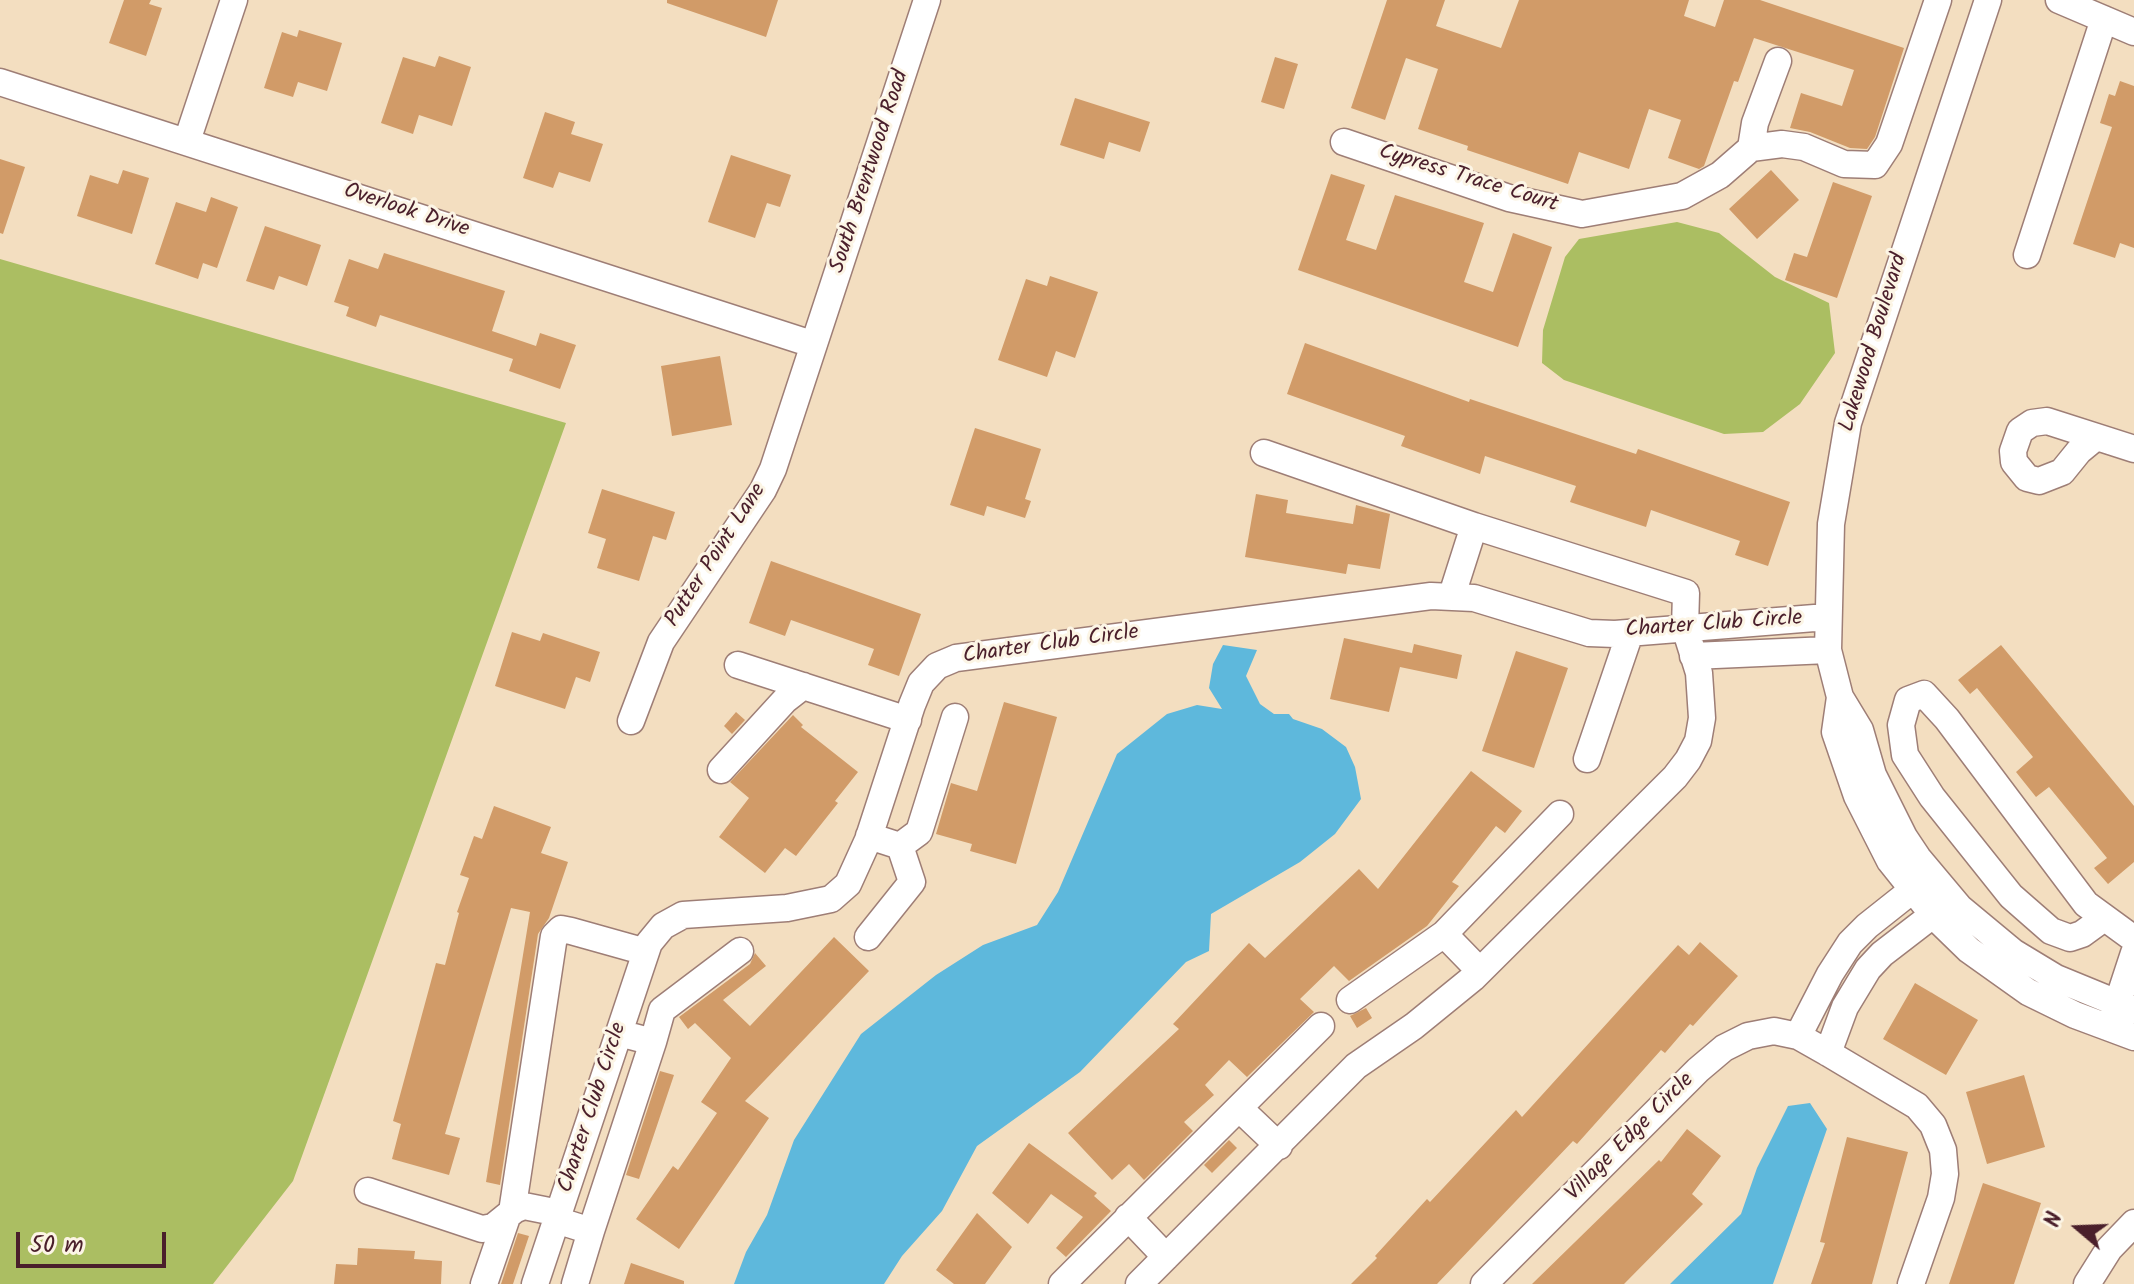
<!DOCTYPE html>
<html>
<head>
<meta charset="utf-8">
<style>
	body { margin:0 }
	#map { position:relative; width:2134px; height:1284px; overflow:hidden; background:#f3dec0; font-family:Kalam,sans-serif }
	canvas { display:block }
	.north { position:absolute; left:2038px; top:1188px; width:80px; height:80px; -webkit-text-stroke:6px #fcf5e5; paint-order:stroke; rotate:289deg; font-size:22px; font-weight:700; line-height:32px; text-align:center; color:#4a1f2b }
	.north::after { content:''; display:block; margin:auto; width:28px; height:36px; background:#4a1f2b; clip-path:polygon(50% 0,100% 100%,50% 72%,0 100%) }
	.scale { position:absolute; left:16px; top:1232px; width:150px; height:36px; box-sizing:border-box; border:4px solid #4a1f2b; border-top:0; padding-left:10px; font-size:24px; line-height:28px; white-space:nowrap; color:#4a1f2b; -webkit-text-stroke:6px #fcf5e5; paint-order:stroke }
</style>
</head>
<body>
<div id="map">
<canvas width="2134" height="1284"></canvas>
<div class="north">N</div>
<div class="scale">50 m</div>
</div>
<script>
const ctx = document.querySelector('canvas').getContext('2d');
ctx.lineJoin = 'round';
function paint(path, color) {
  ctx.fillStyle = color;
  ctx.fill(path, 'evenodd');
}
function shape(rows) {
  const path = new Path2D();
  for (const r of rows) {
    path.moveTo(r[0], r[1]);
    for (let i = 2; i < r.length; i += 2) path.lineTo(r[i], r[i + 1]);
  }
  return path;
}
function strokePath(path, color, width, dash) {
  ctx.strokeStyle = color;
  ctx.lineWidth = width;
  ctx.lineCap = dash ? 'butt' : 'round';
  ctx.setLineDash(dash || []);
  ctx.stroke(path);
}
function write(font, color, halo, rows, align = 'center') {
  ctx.font = font + ' Kalam,sans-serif';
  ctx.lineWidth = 6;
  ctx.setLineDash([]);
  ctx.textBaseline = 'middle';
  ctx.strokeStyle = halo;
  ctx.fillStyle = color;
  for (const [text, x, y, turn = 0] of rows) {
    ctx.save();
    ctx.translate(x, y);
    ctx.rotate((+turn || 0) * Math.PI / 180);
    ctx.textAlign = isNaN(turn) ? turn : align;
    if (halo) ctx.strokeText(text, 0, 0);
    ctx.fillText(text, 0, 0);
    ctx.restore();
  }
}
const green = shape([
	[1677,222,1719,233,1775,277,1829,303,1835,353,1800,404,1763,432,1724,434,1564,380,1542,363,1543,330,1565,257,1579,239],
	[0,259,566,423,293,1181,213,1284,0,1284]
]);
const water = shape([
	[1223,645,1257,650,1246,676,1260,704,1274,714,1289,714,1293,719,1322,729,1346,747,1355,767,1361,799,1335,834,1300,862,1211,914,1209,951,1186,962,1080,1072,977,1146,942,1211,902,1256,884,1284,734,1284,746,1252,767,1215,794,1140,861,1034,936,975,983,945,1037,925,1058,892,1117,754,1167,714,1197,705,1222,709,1209,688,1213,664],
	[1810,1103,1827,1129,1773,1284,1670,1284,1741,1214,1757,1168,1788,1106]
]);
const building = shape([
	[124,0,151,0,149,4,162,8,146,56,109,43],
	[667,0,778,0,766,37,667,3],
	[1387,0,1445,0,1436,26,1501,48,1519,0,1689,0,1684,16,1715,27,1724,0,1760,0,1904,48,1875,137,1867,149,1850,148,1810,132,1790,128,1801,93,1842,106,1854,70,1754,38,1738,82,1734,81,1704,166,1699,169,1668,158,1681,120,1649,109,1629,169,1579,152,1568,184,1467,150,1468,146,1418,129,1438,69,1406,58,1385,120,1351,108],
	[299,30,342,43,327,91,298,82,293,97,264,88,282,32,297,37],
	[439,56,471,67,452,126,419,115,413,134,381,123,403,57,435,67],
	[1275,57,1298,64,1284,109,1261,102],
	[2120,81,2134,86,2134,248,2120,243,2115,258,2073,244,2112,127,2100,123,2109,94,2115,96],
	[1075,98,1150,122,1140,152,1109,142,1104,159,1060,145],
	[545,112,575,122,571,134,603,144,590,182,559,172,553,188,523,178],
	[731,155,791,175,780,207,767,203,755,238,708,222],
	[0,159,25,167,3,234,0,233],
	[123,170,149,178,132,234,77,216,90,175,118,184],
	[1771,170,1799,200,1757,239,1729,209],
	[1331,174,1365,185,1346,240,1376,250,1395,195,1484,223,1464,282,1493,292,1513,233,1552,247,1518,347,1298,270],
	[1833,182,1872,196,1837,298,1785,280,1794,253,1807,257],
	[211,197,238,207,217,268,203,263,198,279,155,264,176,202,206,212],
	[265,226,321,245,307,286,279,276,274,290,246,281],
	[384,253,505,291,492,331,536,346,540,333,576,345,560,389,509,371,513,359,380,315,376,327,346,316,349,307,334,302,349,259,378,269],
	[1050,276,1098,292,1075,358,1056,351,1047,377,998,360,1026,279,1047,286],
	[1305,343,1469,402,1470,399,1636,454,1638,449,1790,502,1768,566,1735,555,1740,541,1651,510,1646,527,1570,502,1576,486,1485,456,1480,474,1401,446,1405,436,1287,394],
	[720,356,732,425,672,436,661,366],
	[975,428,1041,449,1025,499,1031,501,1025,518,987,506,984,516,950,505],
	[602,489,675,512,666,540,653,536,639,581,597,568,606,539,588,533],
	[1256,494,1288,500,1286,513,1353,524,1356,505,1390,514,1380,569,1348,564,1346,574,1245,557],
	[771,561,921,614,899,676,868,665,874,649,791,620,785,636,749,623],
	[512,632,540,641,543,633,600,652,590,682,576,677,565,709,495,686],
	[1344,638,1412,653,1414,644,1462,655,1457,679,1400,667,1389,712,1330,699],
	[2001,645,2134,806,2134,862,2108,884,2094,868,2107,858,2049,787,2036,797,2016,772,2033,757,1977,688,1970,694,1958,680],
	[1516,651,1568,668,1534,768,1482,751],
	[1004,702,1057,717,1016,864,970,851,972,844,936,834,951,783,977,791],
	[736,712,745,720,732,734,724,726],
	[793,715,803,725,801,727,858,772,835,801,838,803,796,856,785,848,765,873,719,837,749,798,730,782],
	[1471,771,1522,811,1505,833,1496,826,1452,882,1459,886,1427,926,1349,981,1334,966,1300,999,1314,1012,1247,1077,1229,1060,1205,1085,1214,1095,1184,1122,1193,1131,1144,1180,1129,1164,1112,1180,1068,1133,1179,1029,1173,1024,1249,943,1265,958,1359,869,1378,889],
	[494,806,551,827,541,853,568,862,549,918,538,934,500,1185,486,1182,530,912,511,908,445,1134,460,1138,449,1175,392,1159,401,1124,393,1121,436,963,445,965,459,913,457,912,469,878,460,875,474,836,482,839],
	[834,937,869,971,745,1101,769,1118,679,1249,636,1219,673,1166,678,1170,717,1113,701,1102,731,1058,695,1023,688,1029,679,1017,750,964,755,953,766,966,723,1000,750,1026],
	[1700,942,1738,976,1693,1026,1690,1024,1665,1053,1661,1050,1577,1144,1573,1141,1437,1284,1351,1284,1377,1258,1375,1256,1427,1199,1430,1202,1516,1110,1522,1117,1678,945,1689,955],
	[1915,983,1978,1020,1946,1075,1883,1039],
	[1366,1008,1372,1018,1357,1028,1350,1016],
	[660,1071,674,1075,639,1179,626,1175],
	[2024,1075,2045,1147,1987,1164,1966,1092],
	[1687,1129,1721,1156,1692,1194,1703,1204,1624,1284,1532,1284,1659,1160,1661,1162],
	[1847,1137,1908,1152,1872,1284,1811,1284,1825,1243,1820,1242],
	[1229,1140,1237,1148,1212,1173,1204,1165],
	[1029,1143,1097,1193,1094,1196,1111,1211,1066,1257,1056,1248,1083,1217,1051,1194,1028,1224,992,1193],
	[1983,1183,2041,1203,2014,1284,1949,1284],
	[977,1213,1012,1247,985,1284,954,1284,936,1270],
	[518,1233,529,1236,513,1284,501,1284],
	[358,1248,415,1251,414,1259,442,1261,441,1284,334,1284,336,1264,357,1265],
	[631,1263,684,1281,684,1284,624,1284]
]);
const minor = shape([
	[1988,0,1848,423,1831,524,1828,650,1840,697,1860,730,1873,775,1904,837,1918,858,1960,908,2013,952,2056,978,2134,1010],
	[2059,0,2134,32],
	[0,82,812,344],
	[187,141,234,0],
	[1344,142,1509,198,1582,214,1682,196,1720,175,1751,148,1782,144,1804,147,1844,164,1875,165,1889,144,1938,0],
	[1751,148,1755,123,1778,61],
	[2027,255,2104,19],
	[2096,437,2079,451,2062,472,2039,481,2027,478,2014,462,2013,451,2020,431,2032,423,2047,421,2134,449],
	[1264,453,1474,526,1452,595],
	[1693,656,1828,650],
	[738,665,908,720],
	[1840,697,1835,732,1857,796,1890,861,1934,916,1969,950,2028,992,2075,1015,2134,1037],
	[631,721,661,642,763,490,773,469,927,0],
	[1587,759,1630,633],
	[721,770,785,700,803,686],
	[869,836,900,846,919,832,955,717],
	[2104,918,2082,934,2070,938,2051,931,2011,896,1932,797,1905,755,1901,725,1908,700,1924,694,1947,719,2086,904,2134,939],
	[868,937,912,882,900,846],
	[1480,971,1444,934,1560,814],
	[1350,1000,1444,934],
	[2113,1017,2134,953],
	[1798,1036,1830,974,1850,943,1867,926,1925,880],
	[653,1042,662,1010,740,951],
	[1828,1053,1845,1007,1868,969,1882,954,1947,904],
	[1240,1109,1279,1146],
	[368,1191,482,1229,493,1227,514,1210,524,1206,559,1213],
	[512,1212,554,936,561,929,571,931,646,952],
	[1128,1217,1166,1257],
	[556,1220,591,1231,653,1042,619,1033],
	[484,1284,507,1217],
	[535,1284,649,943,663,926,683,915,787,908,831,899,848,884,868,840,912,705,921,683,937,666,956,658,1431,596,1474,598,1589,633,1615,634,1827,617],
	[575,1284,591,1231],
	[1062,1284,1321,1026],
	[1139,1284,1356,1066,1414,1026,1473,978,1675,777,1688,760,1698,741,1702,718,1699,673,1685,628,1686,593,1474,526],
	[1484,1284,1698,1070,1724,1048,1748,1036,1774,1031,1798,1036,1828,1053,1917,1106,1933,1125,1943,1150,1945,1174,1941,1198,1911,1284],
	[2087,1284,2109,1249,2134,1223]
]);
const streetNames = [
	["South Brentwood Road",871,172,-72],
	["Cypress Trace Court",1468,180,17],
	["Overlook Drive",406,212,18],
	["Lakewood Boulevard",1875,343,-73],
	["Putter Point Lane",717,556,-57],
	["Charter Club Circle",1714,626,-4],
	["Charter Club Circle",1051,646,-8],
	["Charter Club Circle",594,1108,-72],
	["Village Edge Circle",1631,1138,-45]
];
paint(green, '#abbe62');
paint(water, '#5eb8dc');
paint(building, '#d19b68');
strokePath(minor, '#9e7e76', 29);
strokePath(minor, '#fff', 26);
write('22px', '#4a1f2b', '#fcf5e5', streetNames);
</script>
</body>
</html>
